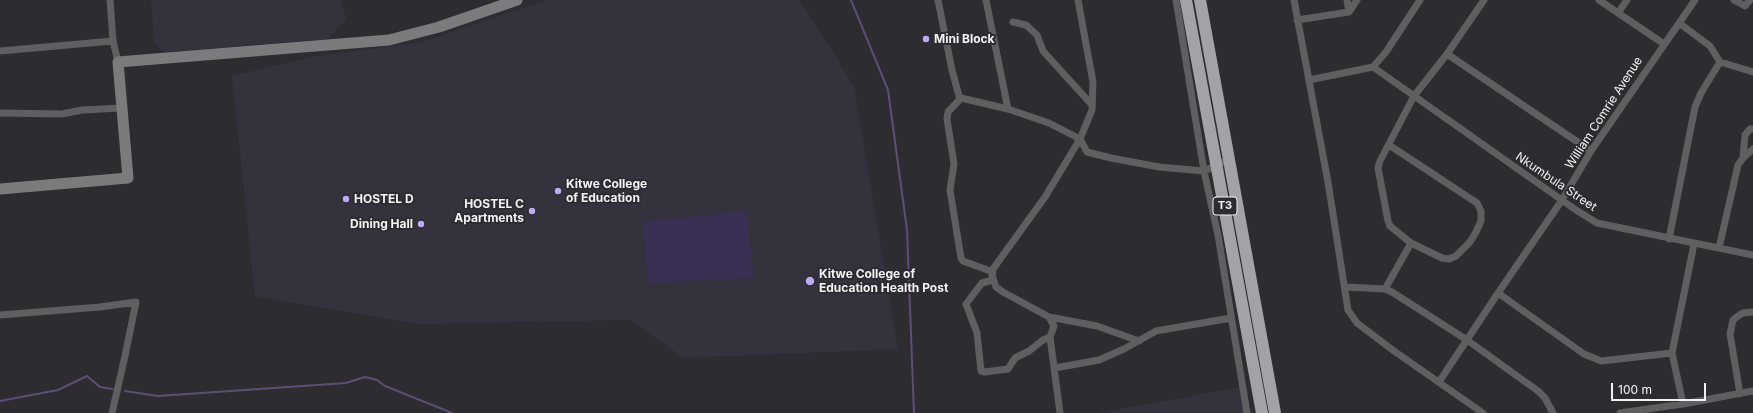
<!DOCTYPE html>
<html>
<head>
<meta charset="utf-8">
<style>
	body { margin:0 }
	#map { position:relative; width:1753px; height:413px; overflow:hidden; background:#2d2c30; font-family:Inter,sans-serif }
	canvas { display:block }
	.scale { position:absolute; left:1611px; top:383px; width:95px; height:18px; box-sizing:border-box; border:2px solid #f2f2f5; border-top:0; padding-left:5px; font-size:12px; line-height:14px; white-space:nowrap; color:#f2f2f5; -webkit-text-stroke:3px #2d2c30; paint-order:stroke }
</style>
</head>
<body>
<div id="map">
<canvas width="1753" height="413"></canvas>
<div class="scale">100 m</div>
</div>
<script>
const ctx = document.querySelector('canvas').getContext('2d');
ctx.lineJoin = 'round';
function paint(path, color) {
  ctx.fillStyle = color;
  ctx.fill(path, 'evenodd');
}
function shape(rows) {
  const path = new Path2D();
  for (const r of rows) {
    path.moveTo(r[0], r[1]);
    for (let i = 2; i < r.length; i += 2) path.lineTo(r[i], r[i + 1]);
  }
  return path;
}
function strokePath(path, color, width, dash) {
  ctx.strokeStyle = color;
  ctx.lineWidth = width;
  ctx.lineCap = dash ? 'butt' : 'round';
  ctx.setLineDash(dash || []);
  ctx.stroke(path);
}
function write(font, color, halo, rows, align = 'center') {
  ctx.font = font + ' Inter,sans-serif';
  ctx.lineWidth = 4;
  ctx.setLineDash([]);
  ctx.textBaseline = 'middle';
  ctx.strokeStyle = halo;
  ctx.fillStyle = color;
  for (const [text, x, y, turn = 0] of rows) {
    ctx.save();
    ctx.translate(x, y);
    ctx.rotate((+turn || 0) * Math.PI / 180);
    ctx.textAlign = isNaN(turn) ? turn : align;
    if (halo) ctx.strokeText(text, 0, 0);
    ctx.fillText(text, 0, 0);
    ctx.restore();
  }
}
const built = shape([
	[151,0,341,0,346,19,328,39,164,52,154,43],
	[546,0,800,0,854,86,898,349,684,358,630,320,417,324,255,296,232,76,311,57,422,42],
	[1240,387,1244,413,1099,413]
]);
const green = shape([
	[747,211,754,278,648,283,643,222]
]);
const stream = shape([
	[851,0,888,90,907,230,914,413],
	[125,391,158,396,346,383,365,377,377,380,385,386,452,413],
	[0,401,58,390,87,376,100,387,112,389]
]);
const street = shape([
	[110,0,113,41,118,62],
	[938,0,952,70,959,96,961,98,1008,109,1049,123,1080,139,1087,152,1111,158,1159,167,1204,171,1230,159],
	[986,0,1008,109],
	[1176,0,1204,171,1218,235,1247,413],
	[1294,0,1328,182,1348,310,1357,323,1394,351,1483,413],
	[1347,0,1349,12],
	[1599,0,1664,44],
	[1734,0,1745,6,1750,0],
	[1618,13,1627,0],
	[1297,20,1349,12,1357,0],
	[1013,22,1026,25,1037,35,1043,51,1092,105],
	[1679,23,1710,46,1720,62,1753,72],
	[0,51,113,41],
	[1447,54,1591,151],
	[1373,67,1576,210,1597,223,1753,255],
	[1309,80,1373,67,1386,52,1420,0],
	[961,98,948,112,947,119,954,164,950,190,961,258,963,261,993,272],
	[0,113,62,114,82,110,121,108],
	[1389,145,1477,203,1481,211,1481,221,1476,232,1470,242,1456,256,1449,259,1442,258,1411,243,1390,226,1388,221,1378,168,1380,161,1414,96,1447,54,1484,0],
	[1743,158,1745,135,1750,129,1753,129],
	[1669,239,1695,107,1701,93,1720,62],
	[1719,248,1738,165,1743,158,1753,149],
	[993,280,982,283,966,304,977,333,981,371,985,372,1008,369,1015,358,1029,351,1043,340,1050,337],
	[1345,287,1385,289,1392,292,1467,340,1538,391,1545,398,1553,413],
	[1385,289,1411,243],
	[1498,293,1584,354,1601,361,1672,353],
	[0,315,100,307,136,302,125,356,112,413],
	[1049,317,1097,326,1139,341],
	[1055,368,1099,360,1124,349,1156,331,1231,318],
	[1439,382,1498,293,1562,200,1591,151,1695,0],
	[1740,394,1730,334,1733,320,1738,316,1743,313,1753,312],
	[1683,404,1672,353,1694,244],
	[1060,413,1050,337,1054,326,1049,317,1003,292,996,287,992,275,993,269,1045,197,1080,139,1092,110,1093,82,1078,0],
	[1620,413,1683,404,1753,391]
]);
const secondary = shape([
	[0,189,128,178,118,62,389,40,439,27,517,0]
]);
const highway = shape([
	[1186,0,1262,413],
	[1200,0,1275,413]
]);
const markers = [
	[926,39,4,"#bda9f5"],
	[558,191,4,"#bda9f5"],
	[346,199,4,"#bda9f5"],
	[532,211,4,"#bda9f5"],
	[421,224,4,"#bda9f5"],
	[810,281,5,"#bda9f5"]
];
const shields = [
	[1225,206,24]
];
const shieldNames = [
	["T3",1225,206]
];
const poiNames = [
	["Mini Block",934,39],
	["Kitwe College",566,184],
	["of Education",566,198],
	["HOSTEL D",354,199],
	["HOSTEL C",524,204,"right"],
	["Apartments",524,218,"right"],
	["Dining Hall",413,224,"right"],
	["Kitwe College of",819,274],
	["Education Health Post",819,288]
];
const streetNames = [
	["William Comrie Avenue",1604,113,-57],
	["Nkumbula Street",1556,182,34]
];
paint(built, '#34323c');
paint(green, '#3a3054');
strokePath(stream, '#5e4d75', 2);
strokePath(street, '#5f5e61', 7);
strokePath(secondary, '#7b7a7d', 11);
strokePath(highway, '#a3a2a7', 12);
for (const [x, y, r, color] of markers) {
  const dot = new Path2D();
  dot.arc(x, y, r, 0, 2 * Math.PI);
  ctx.fillStyle = color;
  ctx.fill(dot);
  strokePath(dot, '#2d2c30', 1.5);
}
for (const [x, y, w] of shields) {
  const box = new Path2D();
  box.roundRect(x - w / 2, y - 9, w, 18, 3);
  ctx.fillStyle = '#2d2c30';
  ctx.fill(box);
  strokePath(box, '#f2f2f5', 1);
}
write('bold 11px', '#f2f2f5', null, shieldNames);
write('bold 12px', '#f2f2f5', '#2d2c30', poiNames, 'left');
write('12px', '#f2f2f5', '#2d2c30', streetNames);
</script>
</body>
</html>
